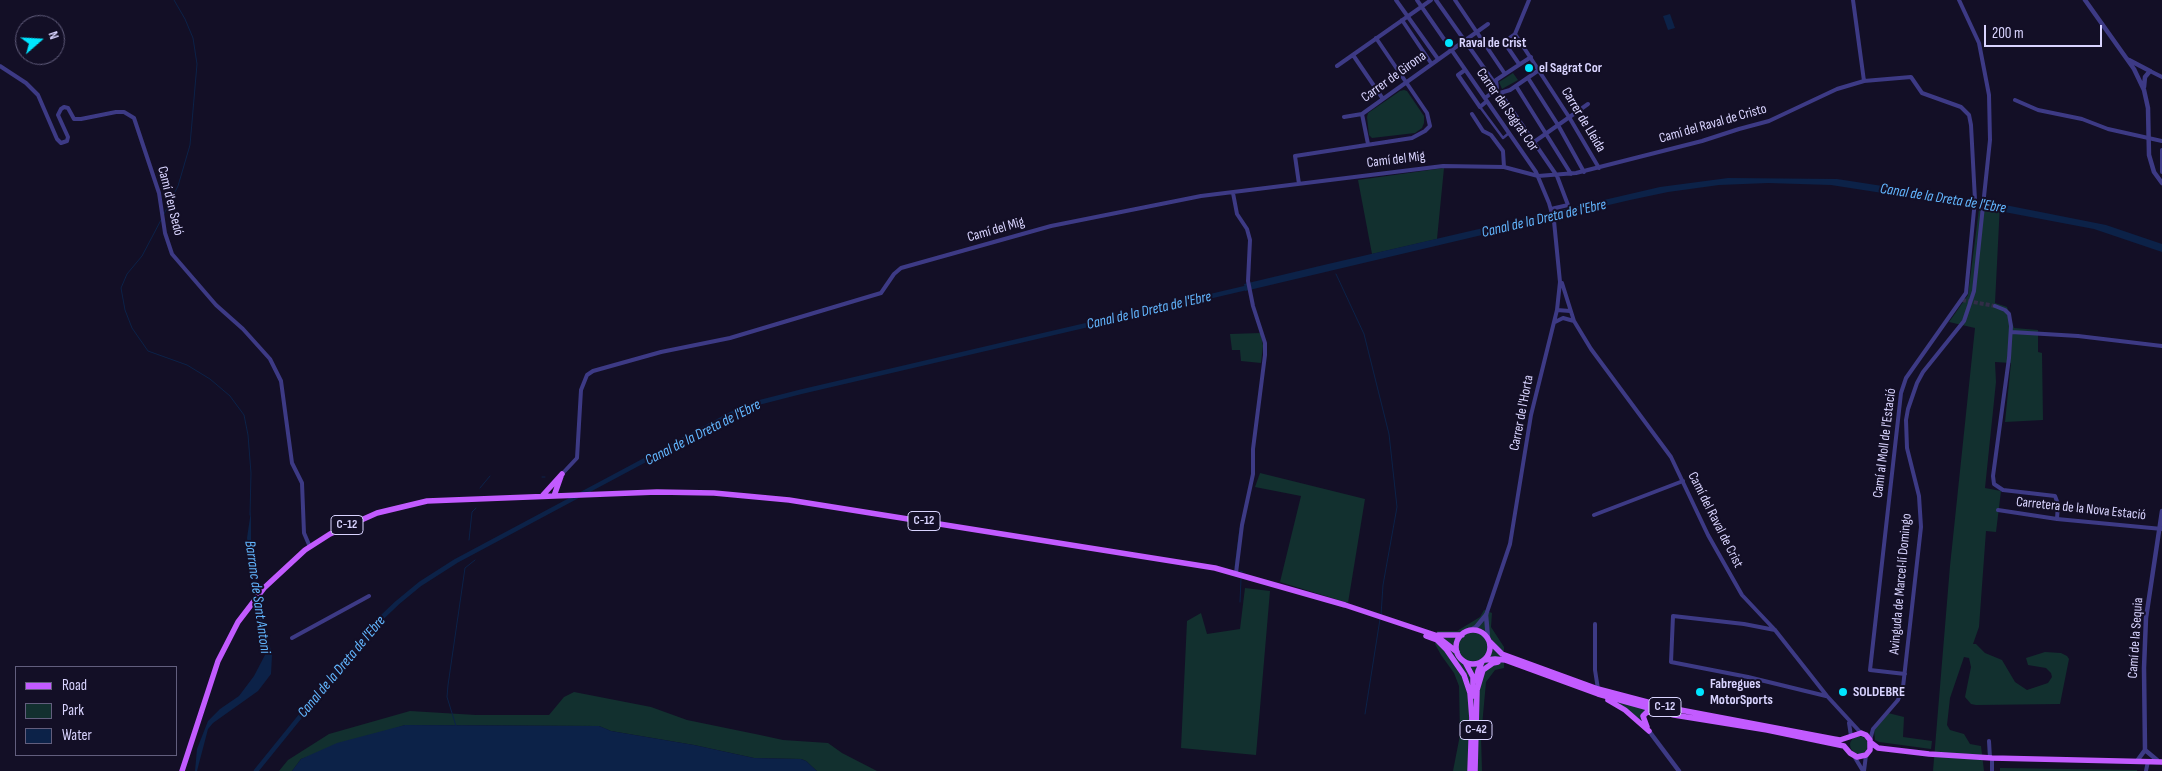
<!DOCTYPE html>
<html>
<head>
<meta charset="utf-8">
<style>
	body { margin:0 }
	#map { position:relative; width:2162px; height:771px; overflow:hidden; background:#130f26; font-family:"Sofia Sans Condensed",sans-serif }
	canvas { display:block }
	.legend { position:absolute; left:15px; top:666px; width:162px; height:90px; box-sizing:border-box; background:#130f26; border:1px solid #625e7d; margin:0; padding:6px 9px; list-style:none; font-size:15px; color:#d9d4ff }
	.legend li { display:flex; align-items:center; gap:10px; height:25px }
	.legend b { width:25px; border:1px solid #625e7d }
	.north { position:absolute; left:15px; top:15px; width:50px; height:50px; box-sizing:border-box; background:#130f26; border:1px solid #625e7d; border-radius:50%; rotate:71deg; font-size:14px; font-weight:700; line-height:20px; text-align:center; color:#d9d4ff }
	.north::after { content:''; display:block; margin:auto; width:18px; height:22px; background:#00e5ff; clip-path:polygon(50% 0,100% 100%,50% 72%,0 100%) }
	.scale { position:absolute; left:1984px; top:25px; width:118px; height:22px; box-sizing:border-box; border:2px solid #d9d4ff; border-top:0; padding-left:6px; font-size:15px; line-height:18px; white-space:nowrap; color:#d9d4ff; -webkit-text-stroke:4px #130f26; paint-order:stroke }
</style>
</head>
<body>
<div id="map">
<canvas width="2162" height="771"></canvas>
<ul class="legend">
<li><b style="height:6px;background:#c25bff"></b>Road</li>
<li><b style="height:14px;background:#12302f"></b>Park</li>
<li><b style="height:14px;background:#0c2248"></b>Water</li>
</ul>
<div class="north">N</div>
<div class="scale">200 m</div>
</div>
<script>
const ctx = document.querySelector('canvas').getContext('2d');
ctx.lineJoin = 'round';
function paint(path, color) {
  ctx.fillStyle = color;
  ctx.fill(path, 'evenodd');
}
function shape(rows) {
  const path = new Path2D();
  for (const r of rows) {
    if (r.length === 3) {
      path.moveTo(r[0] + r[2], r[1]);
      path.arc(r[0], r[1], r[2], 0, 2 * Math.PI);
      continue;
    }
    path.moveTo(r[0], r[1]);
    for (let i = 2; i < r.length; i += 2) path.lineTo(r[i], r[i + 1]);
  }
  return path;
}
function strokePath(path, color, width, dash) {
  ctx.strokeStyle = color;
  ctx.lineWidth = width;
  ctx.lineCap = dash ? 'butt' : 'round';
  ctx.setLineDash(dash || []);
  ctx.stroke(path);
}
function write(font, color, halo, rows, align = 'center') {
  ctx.font = font + ' "Sofia Sans Condensed",sans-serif';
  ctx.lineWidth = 4;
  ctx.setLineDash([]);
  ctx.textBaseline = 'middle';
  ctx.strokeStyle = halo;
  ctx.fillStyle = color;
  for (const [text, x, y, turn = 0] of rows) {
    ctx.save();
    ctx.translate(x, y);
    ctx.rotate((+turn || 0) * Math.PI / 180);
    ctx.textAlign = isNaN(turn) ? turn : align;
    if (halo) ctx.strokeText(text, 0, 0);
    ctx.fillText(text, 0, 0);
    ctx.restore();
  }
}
const green = shape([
	[1513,73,1518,80,1502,89,1499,82],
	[1404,90,1407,91,1424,116,1424,123,1422,128,1415,133,1372,138,1369,135,1367,117,1368,113,1400,91],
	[1444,168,1437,239,1372,254,1358,180],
	[1980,201,2000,204,1995,303,2007,307,2014,328,2038,330,2038,352,2042,353,2043,420,2005,422,2011,363,1995,362,1996,382,1985,488,2001,491,1996,532,1986,531,1979,627,1973,644,1976,644,1985,653,2002,660,2015,682,2027,690,2048,683,2052,677,2051,673,2046,668,2028,665,2026,658,2045,652,2061,653,2067,656,2069,659,2060,704,1976,705,1971,704,1965,697,1971,667,1969,658,1964,657,1950,698,1947,725,1950,730,1964,734,1970,744,1981,746,1984,771,1933,771,1950,566,1975,328,1949,322,1968,295],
	[1261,333,1263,346,1261,363,1241,361,1240,350,1232,350,1230,334],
	[1260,473,1365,499,1348,603,1280,582,1301,496,1255,487],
	[1245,588,1270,591,1256,755,1181,748,1187,621,1201,613,1207,634,1240,629],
	[1484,610,1492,613,1491,627,1504,647,1504,668,1495,670,1486,682,1481,737,1482,771,1453,771,1460,735,1459,686,1454,673,1441,655,1435,644,1437,631,1457,631,1480,617],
	[574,692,651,707,687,720,760,735,783,740,828,743,842,753,877,771,817,771,806,761,801,759,754,758,694,745,611,731,599,726,405,725,301,759,292,771,279,771,288,760,329,734,410,711,476,715,549,715,564,697],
	[1610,699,1649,710,1646,711,1645,726],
	[1888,713,1904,717,1903,737,1932,741,1931,749,1879,742,1875,740,1874,730],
	[1859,745,9],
	[2000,768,2137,770,2137,771,2000,771]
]);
const water = shape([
	[1670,14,1675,28,1668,30,1663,16],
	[1728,178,1837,179,1980,201,1979,208,1831,185,1768,183,1719,185,1668,192,1630,200,1245,291,1244,284,1328,264,1660,187],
	[2000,204,2106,225,2162,244,2162,252,2094,229,1999,211],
	[251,511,251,546,267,635,272,655,271,674,258,691,213,723,208,729,197,771,195,771,197,749,208,721,220,709,239,696,254,676,265,655,247,538],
	[405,725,599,726,611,731,694,745,754,758,801,759,806,761,817,771,292,771,301,759,337,743]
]);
const stream = shape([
	[164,214,178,186,190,145,197,64,193,38,185,19,174,0],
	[161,220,142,256,127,274,121,288,125,310,132,328,148,351,187,365,210,379,230,396,244,415,248,435,251,473,250,515],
	[1336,274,1364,334,1389,434,1397,507,1383,585,1381,615],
	[542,477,545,477],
	[480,488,490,476],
	[469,540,472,512,476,508],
	[1235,567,1240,528],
	[1240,571,1243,572],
	[1240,602,1241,579],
	[1365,714,1380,619],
	[456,726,447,697,448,685,465,568,475,560]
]);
const canal = shape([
	[1974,204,2003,209],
	[256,771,375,624,397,603,420,584,456,561,735,412,757,403,800,392,1250,287]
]);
const minorTunnel = shape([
	[1962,300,1995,306]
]);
const pedestrian = shape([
	[1480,107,1503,138,1509,133]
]);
const minor = shape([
	[1396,0,1438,59],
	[1417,0,1536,172,1549,203,1554,221,1560,282,1557,310,1531,415,1510,544,1486,615],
	[1436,0,1496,85],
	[1455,0,1505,74],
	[1853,0,1864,81],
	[1402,20,1431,63],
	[1515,34,1569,117,1599,168],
	[1515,34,1504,42,1519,64],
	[1515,34,1529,0],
	[1353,55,1383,99],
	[0,66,26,83,38,95,57,139,61,143,67,141,68,137,58,115,61,109,64,107,68,108,74,119,81,119,116,112,124,112,134,118,159,193,165,233,172,254,216,305,243,329,270,359,281,381,292,463,302,483,304,533,310,547],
	[1337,66,1431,0],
	[1465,70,1458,75,1480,107,1487,101],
	[2150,71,2162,77],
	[1528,78,1558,125,1584,172],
	[1516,86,1571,174],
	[1500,93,1510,90,1539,70],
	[1501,94,1557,176,1568,205,1551,209],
	[1485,98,1497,89,1496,80,1531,57],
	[2015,100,2038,110,2082,119,2108,129,2162,141],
	[1472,114,1483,131,1491,135,1503,151,1504,167],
	[1344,117,1362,114],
	[1534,142,1588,104],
	[1368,144,1362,114,1488,24],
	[2162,150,2162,172],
	[1299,184,1295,156,1412,138,1425,131,1430,126,1427,113,1376,38],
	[1233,193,1237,214,1247,229,1250,240,1248,281,1253,306,1265,343,1265,355,1253,449,1253,474,1242,525,1236,573],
	[1562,283,1574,321,1591,349,1671,457,1708,535,1742,595,1775,630,1827,696,1861,733],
	[1995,306,2005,310,2009,314,2011,326,2009,358,1993,476,1994,484,2003,490,2055,496,2058,504,2057,519],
	[1557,310,1570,311],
	[1555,322,1563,318,1574,321],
	[2011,332,2078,336,2162,346],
	[562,474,577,458,581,390,587,375,593,371,661,352,730,338,881,293,894,274,901,268,1051,226,1201,196,1443,166,1504,167,1538,176,1576,173,1702,141,1739,129,1769,121,1837,89,1864,81,1911,77,1922,93,1961,107,1969,115,1971,125,1975,200,1966,293,1906,378,1901,393,1870,670,1905,674],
	[1998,510,2057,519,2162,529],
	[1594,515,1683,481],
	[1595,624,1595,670,1598,689],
	[1775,630,1744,624,1673,616,1671,662,1748,677,1826,696],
	[292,638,369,596],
	[1849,723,1851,736],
	[1870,740,1873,729,1898,700,1903,687,1921,527,1919,496,1907,448,1906,420,1908,409,1917,383,1923,372,1964,321,1974,291,1990,140,1989,95,1979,43,1959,0],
	[1989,741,1990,758],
	[1854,756,1863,771],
	[1992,758,1992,771],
	[1864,771,1866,755],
	[2146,771,2148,761]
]);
const tertiary = shape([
	[2085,0,2134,69,2144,90,2148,108,2149,155,2154,172,2162,183],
	[2129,60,2150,71,2145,77,2144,87],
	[1486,615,1488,638],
	[1469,631,1476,627,1486,615],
	[1649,731,1679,771],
	[2145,750,2144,668,2146,618,2162,511],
	[2145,750,2157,760],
	[2137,761,2145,750]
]);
const primary = shape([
	[543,495,562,474],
	[554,496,561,476],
	[1473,647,17],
	[1438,635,1462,635],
	[1426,636,1437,640,1446,649,1464,675,1470,693,1472,719],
	[1485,660,1495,659,1505,660,1598,694,1674,715,1767,730,1844,746,1850,753,1857,757,1866,755,1870,750,1870,740,1866,735,1861,733,1840,740,1834,739,1670,708,1598,689,1502,654,1490,642],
	[1465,662,1473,677,1473,696],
	[1476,681,1478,671,1482,662],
	[1477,690,1483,670,1493,663,1498,662],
	[1608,700,1625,710,1649,731],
	[1647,727,1643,716,1647,712,1655,713],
	[1870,742,1878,748,1929,754,1992,758,2162,762],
	[182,771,218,661,238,622,264,588,305,550,330,534,377,513,427,501,657,492,714,493,789,500,1215,568,1345,605,1435,635,1457,652],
	[1470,771,1472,715],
	[1475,771,1477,691]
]);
const markers = [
	[1449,43,5,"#00e5ff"],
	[1529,68,5,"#00e5ff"],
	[1700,692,5,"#00e5ff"],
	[1843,692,5,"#00e5ff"]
];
const shields = [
	[924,521,32],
	[347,525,32],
	[1665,707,32],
	[1476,730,32]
];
const shieldNames = [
	["C-12",924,521],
	["C-12",347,525],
	["C-12",1665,707],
	["C-42",1476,730]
];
const poiNames = [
	["Raval de Crist",1459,43],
	["el Sagrat Cor",1539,68],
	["Fabregues",1710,684],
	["MotorSports",1710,700],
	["SOLDEBRE",1853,692]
];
const streetNames = [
	["Carrer de Girona",1394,77,-36],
	["Carrer del Sagrat Cor",1507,110,55],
	["Carrer de Lleida",1583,120,59],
	["Camí del Raval de Cristo",1713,124,-16],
	["Camí del Mig",1396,160,-7],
	["Camí d'en Sedó",170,201,76],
	["Camí del Mig",996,230,-16],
	["Carrer de l'Horta",1522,413,-79],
	["Camí al Moll de l'Estació",1885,443,-83],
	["Carretera de la Nova Estació",2081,509,6],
	["Camí del Raval de Crist",1715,520,63],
	["Avinguda de Marcel·lí Domingo",1901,584,-85],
	["Camí de la Sequia",2136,638,-86]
];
const waterNames = [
	["Canal de la Dreta de l'Ebre",1943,199,9],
	["Canal de la Dreta de l'Ebre",1544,219,-13],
	["Canal de la Dreta de l'Ebre",1149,311,-13],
	["Canal de la Dreta de l'Ebre",703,433,-27],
	["Barranc de Sant Antoni",257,597,82],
	["Canal de la Dreta de l'Ebre",342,667,-50]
];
paint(green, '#12302f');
paint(water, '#0c2248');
strokePath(stream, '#0c2248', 1);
strokePath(canal, '#0c2248', 4.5);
strokePath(minorTunnel, '#312d47', 4, [4, 2]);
strokePath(pedestrian, '#3d3a85', 2.5);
strokePath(minor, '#3d3a85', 4);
strokePath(tertiary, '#3d3a85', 4.5);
strokePath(primary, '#c25bff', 5.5);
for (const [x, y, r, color] of markers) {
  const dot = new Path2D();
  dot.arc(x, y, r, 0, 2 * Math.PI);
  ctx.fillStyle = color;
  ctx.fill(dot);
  strokePath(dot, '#130f26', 2);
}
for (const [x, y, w] of shields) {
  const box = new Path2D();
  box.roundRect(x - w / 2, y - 9.5, w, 19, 4);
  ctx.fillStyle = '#130f26';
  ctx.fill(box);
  strokePath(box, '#d9d4ff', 1);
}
write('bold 12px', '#d9d4ff', null, shieldNames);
write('bold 14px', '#d9d4ff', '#130f26', poiNames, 'left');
write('14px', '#d9d4ff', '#130f26', streetNames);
write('italic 15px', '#62b6ff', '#130f26', waterNames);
</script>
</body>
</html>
